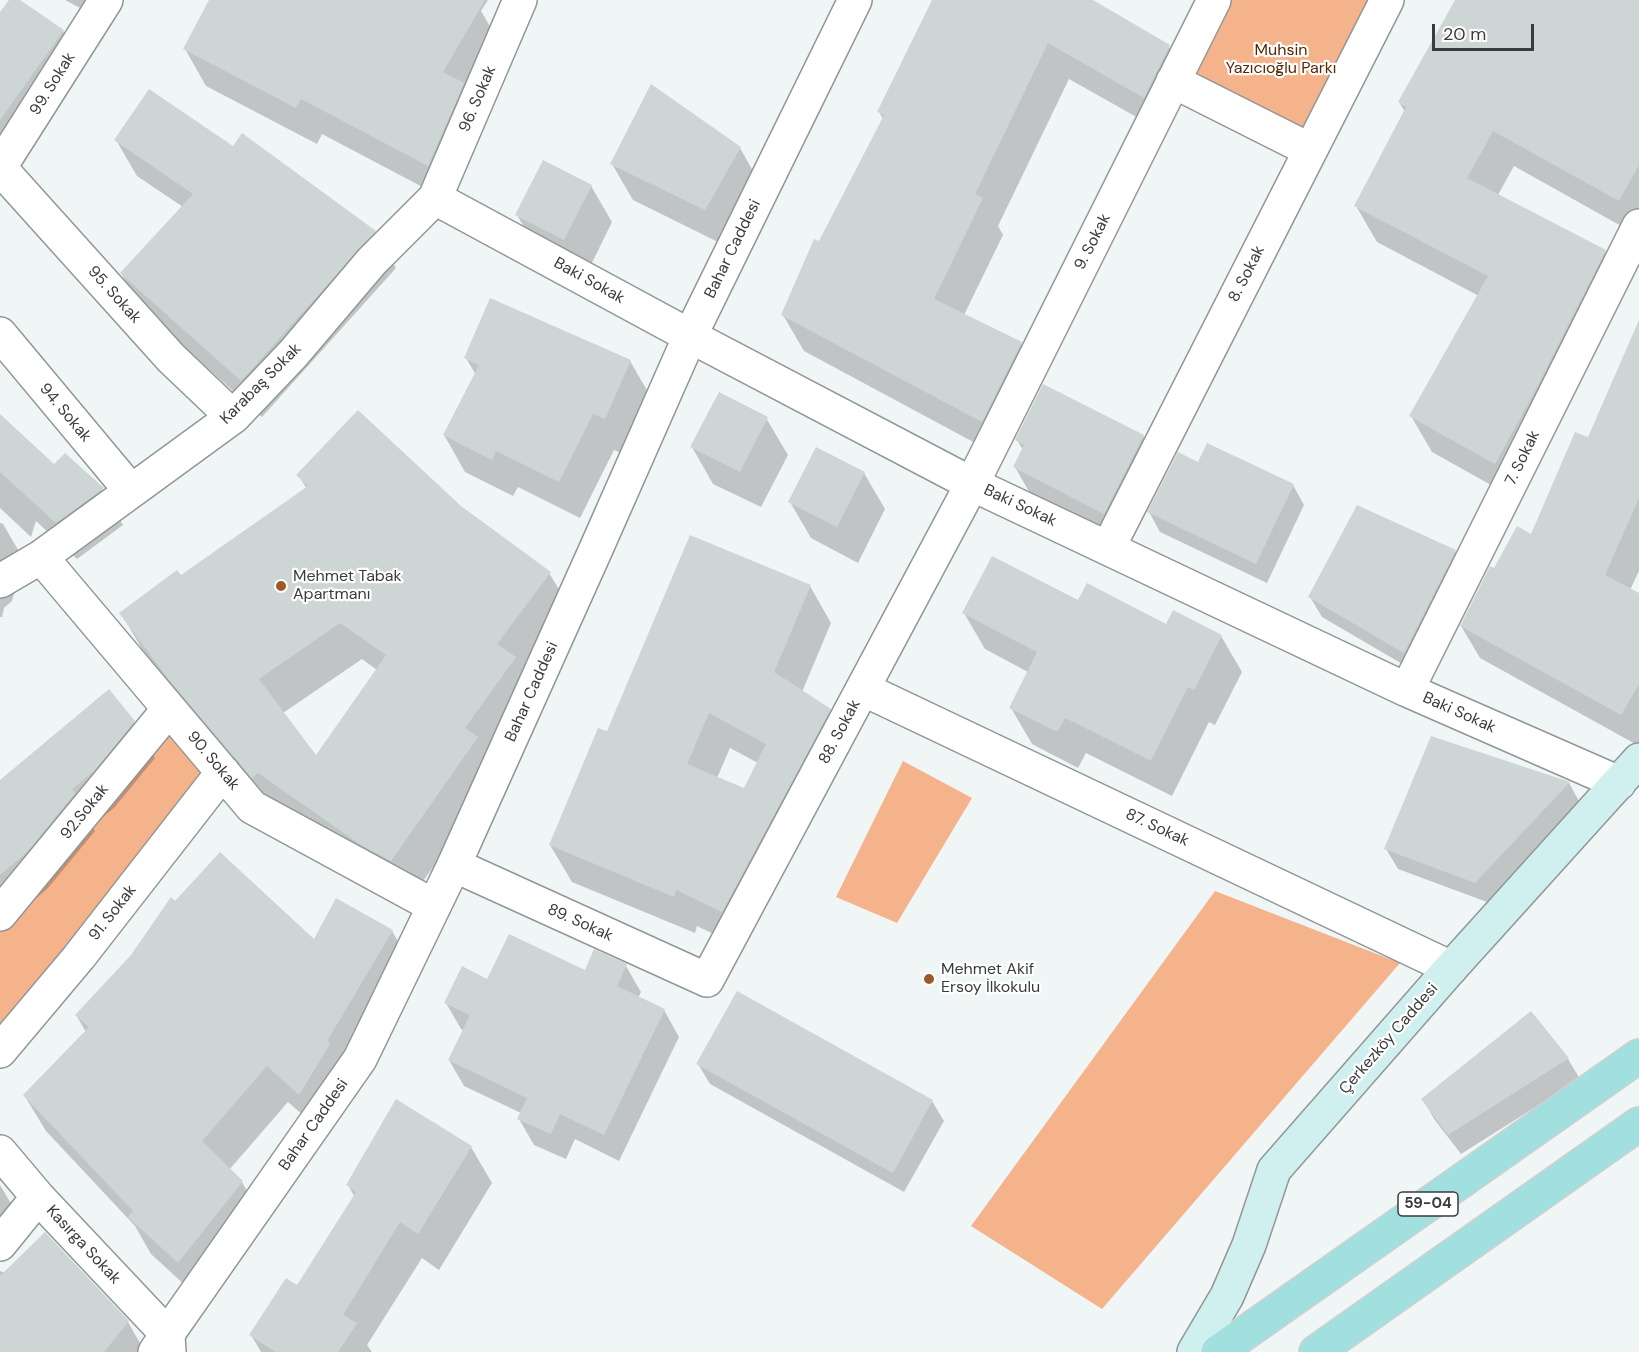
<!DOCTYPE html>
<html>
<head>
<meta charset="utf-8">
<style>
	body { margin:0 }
	#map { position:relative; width:1639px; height:1352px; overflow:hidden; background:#f0f6f6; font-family:"DM Sans",sans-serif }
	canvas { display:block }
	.scale { position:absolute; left:1432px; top:24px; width:102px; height:27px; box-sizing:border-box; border:3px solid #3a3c3c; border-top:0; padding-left:8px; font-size:18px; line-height:21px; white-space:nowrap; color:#3a3c3c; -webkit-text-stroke:4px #fff; paint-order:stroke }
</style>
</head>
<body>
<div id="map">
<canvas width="1639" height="1352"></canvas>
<div class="scale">20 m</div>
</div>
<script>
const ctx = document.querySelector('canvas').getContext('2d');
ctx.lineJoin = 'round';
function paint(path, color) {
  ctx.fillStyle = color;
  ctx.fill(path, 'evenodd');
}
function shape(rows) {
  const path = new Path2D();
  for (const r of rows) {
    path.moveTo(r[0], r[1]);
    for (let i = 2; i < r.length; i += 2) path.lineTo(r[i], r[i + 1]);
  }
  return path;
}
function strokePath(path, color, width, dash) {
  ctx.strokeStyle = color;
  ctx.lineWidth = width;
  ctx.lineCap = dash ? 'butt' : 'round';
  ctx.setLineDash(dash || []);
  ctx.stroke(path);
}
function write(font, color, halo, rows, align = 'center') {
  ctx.font = font + ' "DM Sans",sans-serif';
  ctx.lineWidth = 4.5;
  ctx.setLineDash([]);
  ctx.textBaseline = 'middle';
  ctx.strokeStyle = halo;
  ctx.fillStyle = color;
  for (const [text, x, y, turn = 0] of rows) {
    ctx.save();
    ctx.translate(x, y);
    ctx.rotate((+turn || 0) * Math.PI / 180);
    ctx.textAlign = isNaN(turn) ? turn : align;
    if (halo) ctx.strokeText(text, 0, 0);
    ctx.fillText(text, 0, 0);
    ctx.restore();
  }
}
const green = shape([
	[1227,0,1379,0,1307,139,1188,80],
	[170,715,219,772,0,1042,0,914],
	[903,761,972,798,897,923,836,897],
	[1215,891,1400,963,1102,1309,971,1226]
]);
const shadow = shape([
	[10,0,17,0,63,31,79,59,0,184,0,15],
	[65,0,110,0,97,17],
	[212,0,488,0,481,11,501,45,449,201,322,134,317,144,206,86,185,49],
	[934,0,1090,0,1169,47,1190,83,1165,133,1069,79,998,226,1003,235,964,315,1021,344,1042,380,1003,458,804,351,783,315,883,119,879,112],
	[1457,0,1639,0,1639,236,1514,166,1498,195,1605,251,1626,288,1516,499,1432,452,1411,416,1479,296,1377,242,1356,206,1405,112,1399,102],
	[116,140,233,148,375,232,396,268,262,417,142,309,121,273,183,207,137,176],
	[740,148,761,185,726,246,633,200,612,164],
	[591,186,612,222,586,275,538,251,517,215],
	[1639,330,1639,571,1630,590,1639,595,1639,746,1480,658,1461,626,1494,569,1532,536,1588,439],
	[466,358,630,361,651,397,626,455,614,450,580,518,518,487,513,496,465,472,444,435,476,375],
	[766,418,788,455,761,507,713,484,692,447],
	[0,426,55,466,102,489,123,525,77,559,36,521,31,537,0,508],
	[1143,436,1164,473,1126,549,1036,504,1015,467,1023,450,1017,440],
	[1198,464,1293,485,1304,505,1267,583,1160,532,1149,512],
	[864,473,885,509,858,563,811,538,790,502],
	[298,475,460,508,549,573,571,609,498,775,412,897,274,813,193,718,142,649,121,613,181,577,307,489],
	[362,659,377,670,316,758,283,713],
	[0,523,3,524,24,560,12,601,4,608,2,617,0,617],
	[1455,551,1466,571,1416,672,1322,617,1310,597],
	[810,586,831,623,802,692,830,710,851,746,743,948,697,926,695,933,572,882,550,845,608,733],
	[730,748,758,763,745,790,717,778],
	[1079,602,1167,626,1221,636,1242,672,1215,725,1209,722,1172,796,1086,753,1078,768,1032,744,1011,708,1028,672,985,649,964,613],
	[134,722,155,758,114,808,92,826,95,831,48,888,0,929,0,783],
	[1431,738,1569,783,1580,803,1487,902,1398,869,1386,849],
	[175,903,315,941,392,931,413,967,320,1130,288,1102,229,1170,242,1182,263,1219,200,1299,151,1254,135,1226,46,1131,24,1095,86,1032,76,1015,133,956],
	[595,951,626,966,641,992,638,998,664,1010,679,1037,619,1161,575,1139,566,1159,534,1145,519,1119,521,1113,464,1086,449,1060,464,1031,461,1029,446,1003,488,981,585,973],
	[1531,1013,1568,1059,1580,1079,1461,1154,1434,1119,1423,1099],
	[698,1064,932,1101,944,1121,904,1192,710,1084],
	[471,1147,492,1183,439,1270,422,1258,367,1345,372,1352,261,1352,251,1335,297,1287,354,1196,348,1185],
	[0,1185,19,1217,0,1241],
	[0,1271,128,1322,145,1352,0,1352]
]);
const building = shape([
	[9,0,20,0,64,30,0,120,0,12],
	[209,0,485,0,443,72,464,83,428,166,301,99,296,108,183,49],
	[932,0,1093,0,1170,45,1144,98,1048,43,975,194,983,198,934,299,1022,342,982,422,781,315,814,239,819,241,884,115,877,112],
	[1455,0,1639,0,1639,165,1619,201,1493,131,1467,178,1606,250,1536,389,1495,464,1409,416,1488,276,1354,206,1406,107,1398,102],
	[651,84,741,147,705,210,610,164],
	[149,89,233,146,242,133,376,231,241,381,120,273,193,194,114,140],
	[543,160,592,185,564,240,515,215],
	[490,298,631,360,605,419,593,414,559,482,496,451,492,460,443,435,479,365,464,358],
	[1639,320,1639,498,1605,575,1639,593,1639,684,1621,715,1460,626,1490,566,1494,568,1517,526,1531,534,1575,432,1588,437],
	[1043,384,1144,435,1104,514,1013,467,1024,445,1015,440],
	[719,392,768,417,740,472,690,447],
	[358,410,461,506,551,572,497,644,516,657,465,728,478,737,391,861,361,845,258,773,252,778,170,681,119,613,177,570,181,575,308,486,296,475],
	[340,623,386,655,316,755,259,679],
	[0,414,54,464,65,453,104,488,56,523,0,472],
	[1207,443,1294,484,1256,564,1147,512,1178,452,1198,462],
	[816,447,865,472,837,527,788,502],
	[1357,505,1456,550,1404,653,1308,597],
	[690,535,811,585,774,672,831,709,722,912,676,890,674,897,549,845,598,728,607,731],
	[709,713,766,744,744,788,687,764],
	[992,556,1078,600,1087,583,1166,624,1173,610,1222,635,1194,690,1188,687,1151,761,1065,718,1057,732,1009,708,1037,652,962,613],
	[109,689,135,721,94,771,72,789,75,793,28,851,0,875,0,780],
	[1431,736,1570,782,1475,883,1384,849],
	[220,852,314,939,336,898,393,930,327,1041,330,1044,299,1095,267,1066,202,1141,243,1181,178,1263,128,1217,133,1211,23,1095,89,1027,75,1015,131,955,171,897,175,901],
	[509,934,585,970,594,949,627,964,617,986,665,1009,604,1135,560,1114,551,1134,517,1119,527,1098,448,1060,470,1015,444,1003,462,966,487,979],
	[737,991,933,1100,893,1173,696,1064],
	[1531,1011,1569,1058,1448,1135,1421,1099],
	[396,1099,472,1146,418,1234,400,1222,343,1315,357,1323,338,1352,276,1352,249,1335,286,1278,297,1285,356,1192,346,1185],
	[45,1232,129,1321,104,1352,0,1352,0,1276]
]);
const minor = shape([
	[1173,81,1310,150],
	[0,167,106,0],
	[0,168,171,358,233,417],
	[435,198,690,336,972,484,1407,690,1619,783],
	[0,334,131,491],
	[1108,548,1387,0],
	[41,557,252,807,434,906],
	[0,581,41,557,233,417,293,354,372,261,435,198,520,0],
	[863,689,1451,968],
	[1407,690,1639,226],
	[454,865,707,980,972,484,1214,0],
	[0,914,169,709],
	[0,1051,79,957,223,772],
	[0,1152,38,1197,168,1335,169,1352],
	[0,1244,38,1197]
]);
const tertiary = shape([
	[155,1352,360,1059,454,865,596,549,690,336,855,0]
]);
const secondary = shape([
	[1194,1352,1227,1296,1249,1245,1274,1170,1451,968,1639,760]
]);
const primary = shape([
	[1218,1352,1639,1056],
	[1316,1352,1639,1124]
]);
const markers = [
	[281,586,6,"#9d592a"],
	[929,979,6,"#9d592a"]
];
const shields = [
	[1428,1204,60]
];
const shieldNames = [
	["59-04",1428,1204]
];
const parkNames = [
	["Muhsin",1281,51],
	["Yazıcıoğlu Parkı",1281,69]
];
const streetNames = [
	["99. Sokak",53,84,-58],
	["96. Sokak",478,99,-67],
	["9. Sokak",1093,242,-63],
	["Bahar Caddesi",733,249,-64],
	["8. Sokak",1247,274,-63],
	["Baki Sokak",589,281,29],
	["95. Sokak",114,295,48],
	["Karabaş Sokak",261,384,-45],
	["94. Sokak",65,413,50],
	["7. Sokak",1523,458,-64],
	["Baki Sokak",1020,506,25],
	["Bahar Caddesi",532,692,-66],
	["Baki Sokak",1459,713,24],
	["88. Sokak",840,732,-62],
	["90. Sokak",213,761,50],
	["92.Sokak",85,812,-51],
	["87. Sokak",1157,828,25],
	["91. Sokak",113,913,-52],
	["89. Sokak",580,923,24],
	["Çerkezköy Caddesi",1389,1039,-49],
	["Bahar Caddesi",314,1125,-55],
	["Kasırga Sokak",83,1245,47]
];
const poiNames = [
	["Mehmet Tabak",293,577],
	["Apartmanı",293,595],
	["Mehmet Akif",941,970],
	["Ersoy İlkokulu",941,988]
];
paint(green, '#f4b38b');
paint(shadow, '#0003');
paint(building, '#ced5d5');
strokePath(minor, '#919696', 36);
strokePath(tertiary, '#919696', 36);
strokePath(secondary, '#919696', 36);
strokePath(primary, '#d0d0d0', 36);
strokePath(minor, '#fff', 33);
strokePath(tertiary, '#fff', 33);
strokePath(secondary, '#d0efef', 33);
strokePath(primary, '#a2dfdf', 33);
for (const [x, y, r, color] of markers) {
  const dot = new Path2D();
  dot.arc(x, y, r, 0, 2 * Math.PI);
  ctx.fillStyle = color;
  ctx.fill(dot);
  strokePath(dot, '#fff', 2);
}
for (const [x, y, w] of shields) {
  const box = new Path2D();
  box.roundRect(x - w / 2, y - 12, w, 24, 4.5);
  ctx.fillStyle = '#fff';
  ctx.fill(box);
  strokePath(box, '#3a3c3c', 1.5);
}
write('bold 15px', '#3a3c3c', null, shieldNames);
write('16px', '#572700', '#fff', parkNames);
write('16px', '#3a3c3c', '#fff', streetNames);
write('16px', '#3a3c3c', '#fff', poiNames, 'left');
</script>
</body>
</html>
